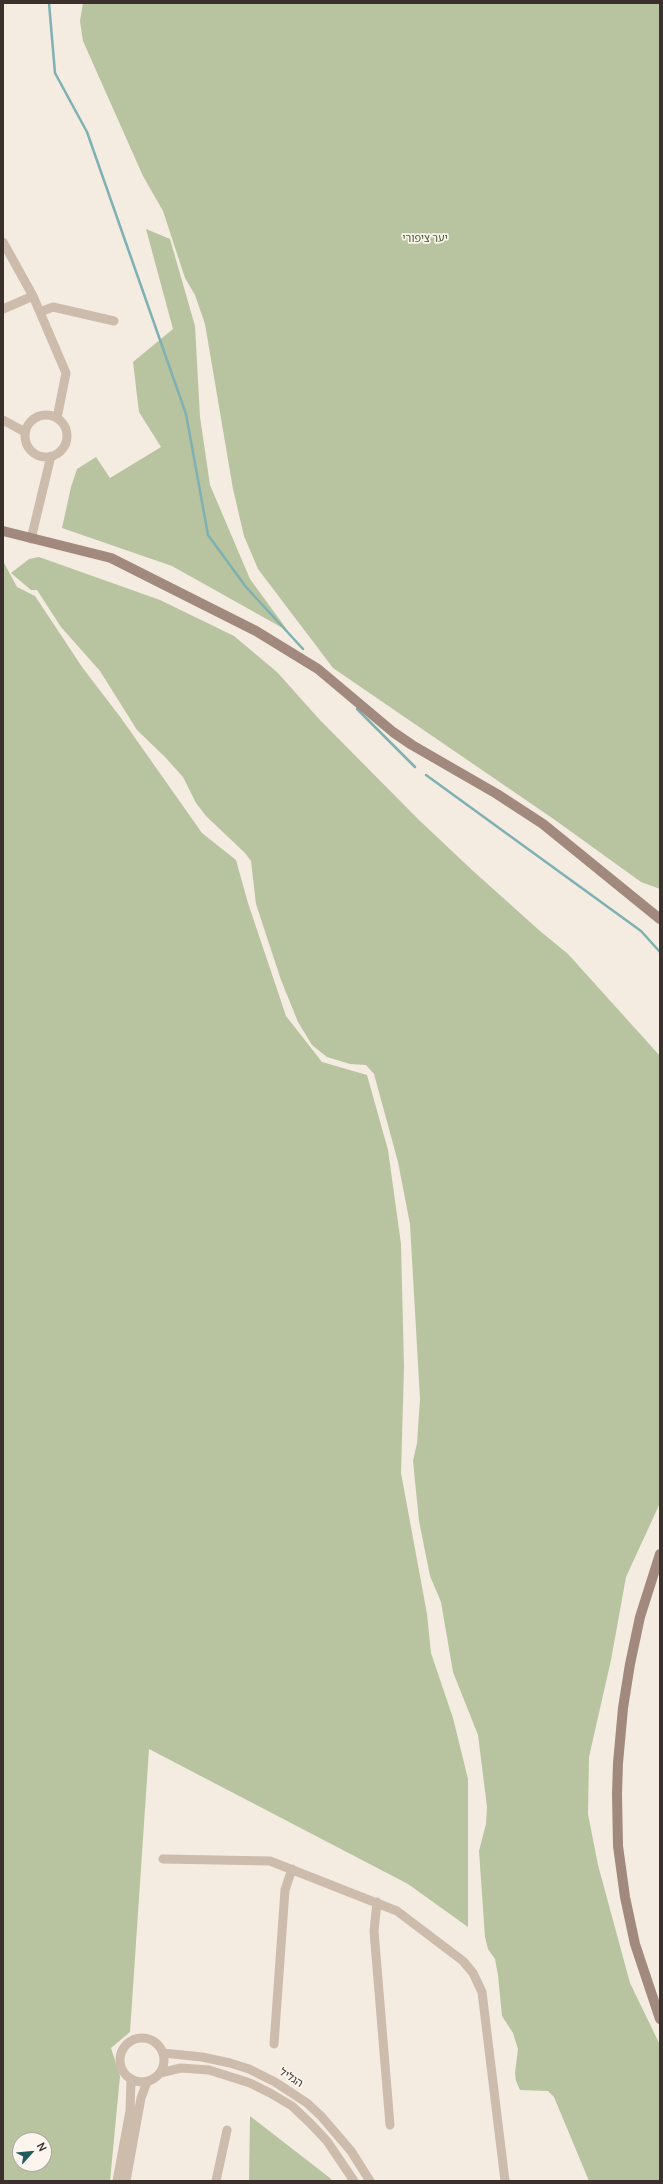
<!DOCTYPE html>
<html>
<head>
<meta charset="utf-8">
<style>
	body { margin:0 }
	#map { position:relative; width:663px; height:2184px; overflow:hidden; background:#f4ebe1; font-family:Manrope,sans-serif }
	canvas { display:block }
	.frame { position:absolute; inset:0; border:4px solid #3b302b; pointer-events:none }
	.north { position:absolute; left:12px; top:2132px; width:40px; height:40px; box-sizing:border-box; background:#fbf5ee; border:1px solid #aea6a0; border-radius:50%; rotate:63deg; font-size:11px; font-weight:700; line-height:16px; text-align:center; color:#3b302b }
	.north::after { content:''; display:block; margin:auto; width:14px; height:18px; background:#1f5a5e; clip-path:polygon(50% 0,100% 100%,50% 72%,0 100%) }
</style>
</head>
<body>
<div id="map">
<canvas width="663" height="2184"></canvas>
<div class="frame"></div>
<div class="north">N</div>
</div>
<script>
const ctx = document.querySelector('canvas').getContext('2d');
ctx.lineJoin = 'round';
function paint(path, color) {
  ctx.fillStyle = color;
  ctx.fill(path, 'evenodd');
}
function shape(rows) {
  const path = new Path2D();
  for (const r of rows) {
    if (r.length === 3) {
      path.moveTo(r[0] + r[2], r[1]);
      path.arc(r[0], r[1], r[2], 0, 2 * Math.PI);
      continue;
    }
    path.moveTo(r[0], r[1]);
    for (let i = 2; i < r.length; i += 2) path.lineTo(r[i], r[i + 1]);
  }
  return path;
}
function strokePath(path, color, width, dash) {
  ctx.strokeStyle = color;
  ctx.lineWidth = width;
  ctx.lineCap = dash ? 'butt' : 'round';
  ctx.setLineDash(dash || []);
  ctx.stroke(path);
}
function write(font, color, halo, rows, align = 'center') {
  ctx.font = font + ' Manrope,"Noto Sans Hebrew",sans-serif';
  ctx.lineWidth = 3.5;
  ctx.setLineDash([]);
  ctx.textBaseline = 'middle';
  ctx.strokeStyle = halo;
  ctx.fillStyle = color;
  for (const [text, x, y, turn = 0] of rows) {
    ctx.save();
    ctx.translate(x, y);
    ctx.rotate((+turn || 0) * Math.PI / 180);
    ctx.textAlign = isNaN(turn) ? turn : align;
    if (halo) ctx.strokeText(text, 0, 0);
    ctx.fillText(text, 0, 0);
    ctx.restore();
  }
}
const green = shape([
	[83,3,660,3,660,889,641,882,555,820,333,668,258,569,244,536,233,489,205,324,195,295,185,278,163,211,143,176,83,41,80,21],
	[146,229,170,239,195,326,200,417,210,485,250,579,288,631,172,566,62,528,71,487,77,469,96,457,110,478,161,447,139,412,133,362,173,329],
	[39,557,160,600,234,636,277,672,319,719,419,820,472,870,540,931,568,954,660,1056,660,1503,626,1577,611,1660,589,1757,588,1814,598,1865,630,1983,660,2045,660,2181,589,2181,554,2097,548,2091,520,2090,516,2081,515,2073,518,2049,513,2033,502,2016,498,1975,495,1959,488,1949,485,1937,479,1851,486,1824,487,1807,478,1735,453,1672,441,1602,430,1576,419,1521,413,1461,417,1443,420,1399,410,1224,398,1162,374,1074,366,1065,350,1064,327,1057,312,1045,298,1022,281,980,256,904,251,861,245,853,206,816,196,803,183,777,165,757,137,730,100,671,61,627,37,590,31,590,11,573,29,559],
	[3,561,17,587,35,596,82,667,121,718,202,833,236,860,248,903,286,1016,322,1062,367,1075,388,1150,401,1244,404,1367,401,1473,427,1614,431,1653,453,1718,468,1779,468,1927,408,1884,149,1749,130,2032,111,2048,120,2076,110,2181,3,2181],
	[20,2140,44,2140,44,2164,20,2164],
	[250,2116,330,2178,332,2181,249,2181]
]);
const stream = shape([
	[49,3,55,73,87,132,186,414,208,535,246,587,303,649],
	[357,709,415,767],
	[426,775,641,931,660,952]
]);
const street = shape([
	[3,242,33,296,66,373,57,418],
	[3,309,33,296],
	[40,312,53,307,114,321],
	[46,436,21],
	[3,420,25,432],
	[31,539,51,456],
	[163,1859,270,1861,397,1911,463,1961,473,1973,482,1992,505,2181],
	[377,1902,374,1931,390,2125],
	[142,2060,22],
	[274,2044,285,1890,292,1869],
	[163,2053,202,2057,230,2063,249,2069,275,2082,307,2103,321,2116,351,2151,370,2181],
	[160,2073,181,2068,209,2070,250,2083,270,2093,292,2106,310,2123,327,2141,354,2181],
	[117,2181,130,2111,131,2080],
	[126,2181,141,2098,147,2082],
	[216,2181,227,2130]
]);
const secondary = shape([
	[3,531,111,558,256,631,318,669,393,732,412,745,497,794,543,824,660,919],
	[660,1554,640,1617,630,1664,623,1708,618,1763,617,1794,618,1846,625,1897,635,1944,660,2019]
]);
const parkNames = [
	["יער ציפורי",425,239]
];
const streetNames = [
	["הגליל",291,2078,32]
];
paint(green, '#b8c4a0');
strokePath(stream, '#7fb0b2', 2.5);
strokePath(street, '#cdbbac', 9);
strokePath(secondary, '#a18a7d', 10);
write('11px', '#4a5a2e', '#fbf5ee', parkNames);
write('11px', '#3b302b', '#fbf5ee', streetNames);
</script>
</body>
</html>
